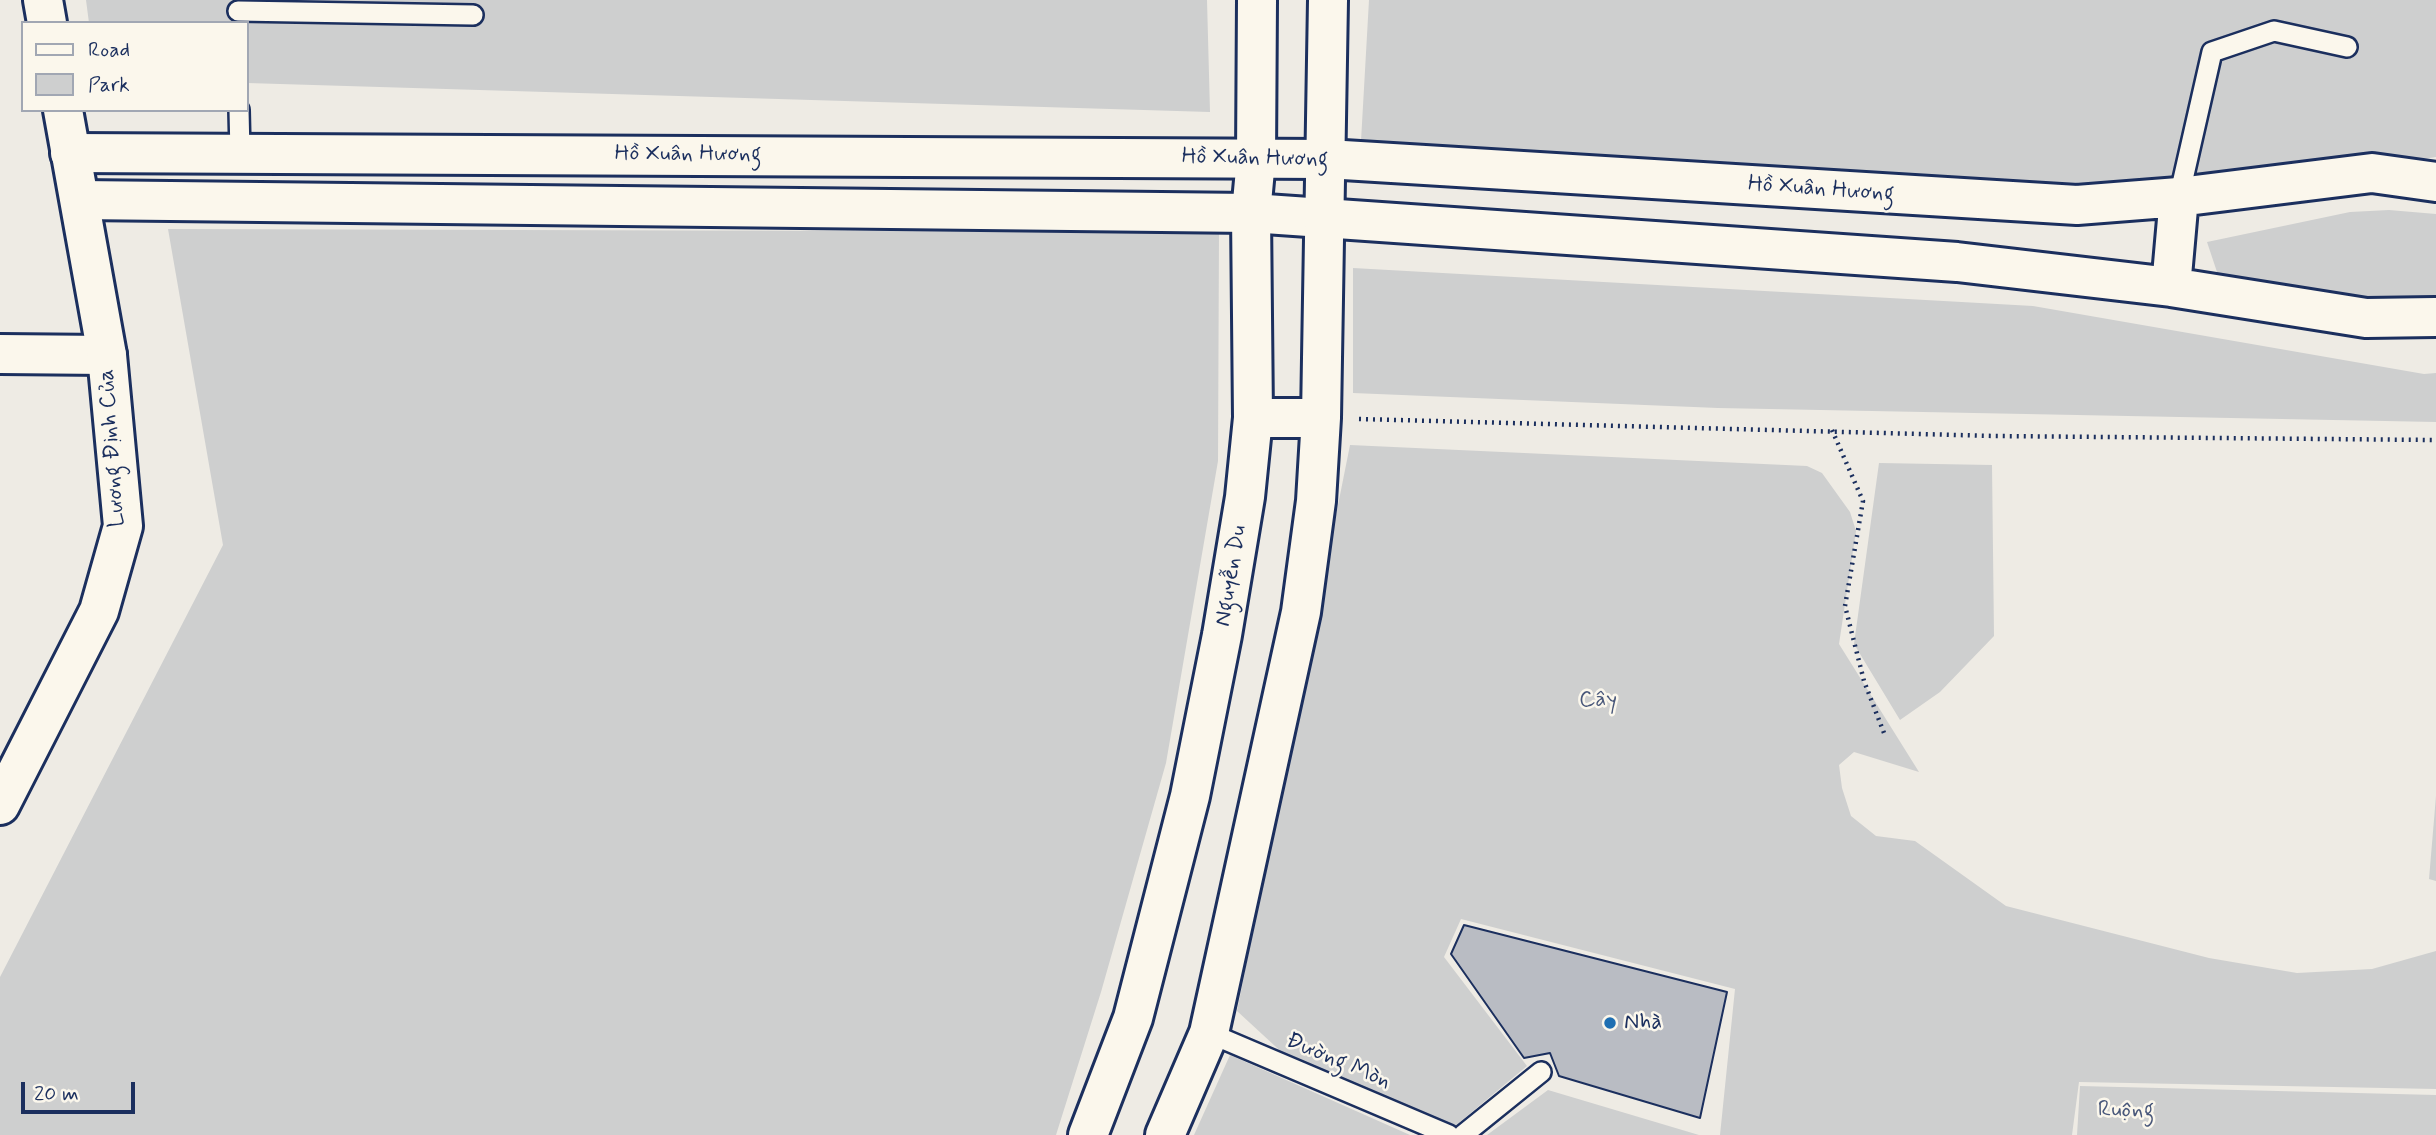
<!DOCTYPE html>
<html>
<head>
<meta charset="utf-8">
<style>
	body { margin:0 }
	#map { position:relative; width:2436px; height:1135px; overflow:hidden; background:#eeebe4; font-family:Mynerve,sans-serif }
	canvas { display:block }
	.legend { position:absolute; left:21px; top:21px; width:228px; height:91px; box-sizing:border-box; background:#fbf7ec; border:2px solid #a1a7b3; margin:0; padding:9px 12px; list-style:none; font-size:21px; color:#1b2f5e }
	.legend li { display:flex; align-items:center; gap:14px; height:35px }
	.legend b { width:35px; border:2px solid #a1a7b3 }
	.scale { position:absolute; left:21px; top:1082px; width:114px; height:32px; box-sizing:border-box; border:4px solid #1b2f5e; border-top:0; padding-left:9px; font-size:21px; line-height:24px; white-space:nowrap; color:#1b2f5e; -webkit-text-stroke:5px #fbf7ec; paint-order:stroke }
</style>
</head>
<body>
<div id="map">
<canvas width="2436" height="1135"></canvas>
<ul class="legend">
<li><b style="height:9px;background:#fbf7ec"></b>Road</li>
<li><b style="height:19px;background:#cecfcf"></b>Park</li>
</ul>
<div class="scale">20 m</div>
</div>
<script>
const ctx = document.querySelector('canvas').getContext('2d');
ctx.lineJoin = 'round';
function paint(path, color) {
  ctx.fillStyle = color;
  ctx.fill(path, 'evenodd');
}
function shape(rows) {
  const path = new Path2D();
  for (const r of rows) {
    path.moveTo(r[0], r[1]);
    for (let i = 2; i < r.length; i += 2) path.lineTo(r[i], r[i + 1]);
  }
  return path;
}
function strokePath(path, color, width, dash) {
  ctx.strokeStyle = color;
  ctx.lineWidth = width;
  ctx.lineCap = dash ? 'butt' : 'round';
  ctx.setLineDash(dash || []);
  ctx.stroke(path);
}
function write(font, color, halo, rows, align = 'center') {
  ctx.font = font + ' Mynerve,sans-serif';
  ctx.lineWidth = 5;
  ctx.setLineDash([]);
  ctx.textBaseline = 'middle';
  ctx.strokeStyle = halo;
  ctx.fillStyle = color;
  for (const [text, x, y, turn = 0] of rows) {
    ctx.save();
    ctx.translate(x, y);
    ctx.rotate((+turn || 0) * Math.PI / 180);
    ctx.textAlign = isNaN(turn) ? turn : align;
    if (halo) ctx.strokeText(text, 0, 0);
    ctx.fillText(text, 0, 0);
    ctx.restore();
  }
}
const green = shape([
	[86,0,1207,0,1210,112,247,83,247,23,89,23],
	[1369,0,2436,0,2436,157,2126,204,1377,154,1361,141],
	[2389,210,2436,214,2436,309,2222,287,2207,242,2350,212],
	[168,229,1219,232,1218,461,1166,763,1101,992,1056,1135,0,1135,0,977,223,545],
	[1353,268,2033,306,2424,374,2436,373,2436,422,1718,408,1353,393],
	[1350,445,1807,466,1822,473,1850,512,1856,531,1839,644,1919,772,1854,752,1839,765,1842,788,1851,816,1876,836,1915,841,2006,906,2209,958,2297,973,2372,969,2436,951,2436,1089,2079,1082,2072,1135,1720,1135,1735,989,1461,919,1444,957,1527,1066,1455,1126,1288,1058,1237,1011],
	[1879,463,1992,465,1994,636,1940,692,1900,720,1854,644],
	[2436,796,2436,881,2429,879],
	[1230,1055,1410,1135,1194,1135],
	[2080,1086,2436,1095,2436,1135,2077,1135],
	[1548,1090,1699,1135,1487,1135]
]);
const building = shape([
	[1464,925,1727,992,1700,1118,1559,1076,1550,1053,1524,1058,1451,954,1464,925]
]);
const path = shape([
	[1359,419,1994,436,2436,440],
	[1832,430,1863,501,1845,606,1864,681,1884,733]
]);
const lane = shape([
	[238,11,473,15],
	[239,110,240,153],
	[2179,197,2212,52,2274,31,2347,47],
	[1209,1033,1449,1135],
	[1463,1135,1541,1072]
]);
const street = shape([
	[70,153,1327,159,2077,205,2179,197,2372,173,2436,182],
	[80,200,1251,213,1957,262,2171,287,2366,318,2436,317],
	[2171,287,2179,197],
	[0,354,107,355]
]);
const secondary = shape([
	[43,0,47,23],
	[1253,418,1321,418],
	[0,805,99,611,123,526,107,355,63,110],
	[1088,1135,1133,1018,1190,796,1222,635,1245,497,1253,418,1251,213,1256,159,1257,0],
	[1165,1135,1209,1033,1301,612,1316,501,1321,418,1328,0]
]);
const markers = [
	[1610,1023,7,"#1f6fb2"]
];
const streetNames = [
	["Hồ Xuân Hương",688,155],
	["Hồ Xuân Hương",1255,159,1],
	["Hồ Xuân Hương",1821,190,4],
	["Lương Định Của",113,448,-94],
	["Nguyễn Du",1232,576,-81],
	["Đường Mòn",1338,1062,23]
];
const parkNames = [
	["Cây",1598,701],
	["Ruộng",2126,1111]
];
const poiNames = [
	["Nhà",1624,1023]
];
paint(green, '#cecfcf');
paint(building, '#b9bcc3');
strokePath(building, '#1b2f5e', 2);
strokePath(lane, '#1b2f5e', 24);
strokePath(street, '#1b2f5e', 44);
strokePath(secondary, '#1b2f5e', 44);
strokePath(path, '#1b2f5e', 4.5, [2, 5]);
strokePath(lane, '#fbf7ec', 19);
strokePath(street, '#fbf7ec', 38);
strokePath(secondary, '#fbf7ec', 38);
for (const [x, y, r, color] of markers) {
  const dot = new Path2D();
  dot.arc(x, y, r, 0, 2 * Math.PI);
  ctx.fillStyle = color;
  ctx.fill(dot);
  strokePath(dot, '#fbf7ec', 2.5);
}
write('23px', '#1b2f5e', '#fbf7ec', streetNames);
write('23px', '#48577a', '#fbf7ec', parkNames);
write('23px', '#1b2f5e', '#fbf7ec', poiNames, 'left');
</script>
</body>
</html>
